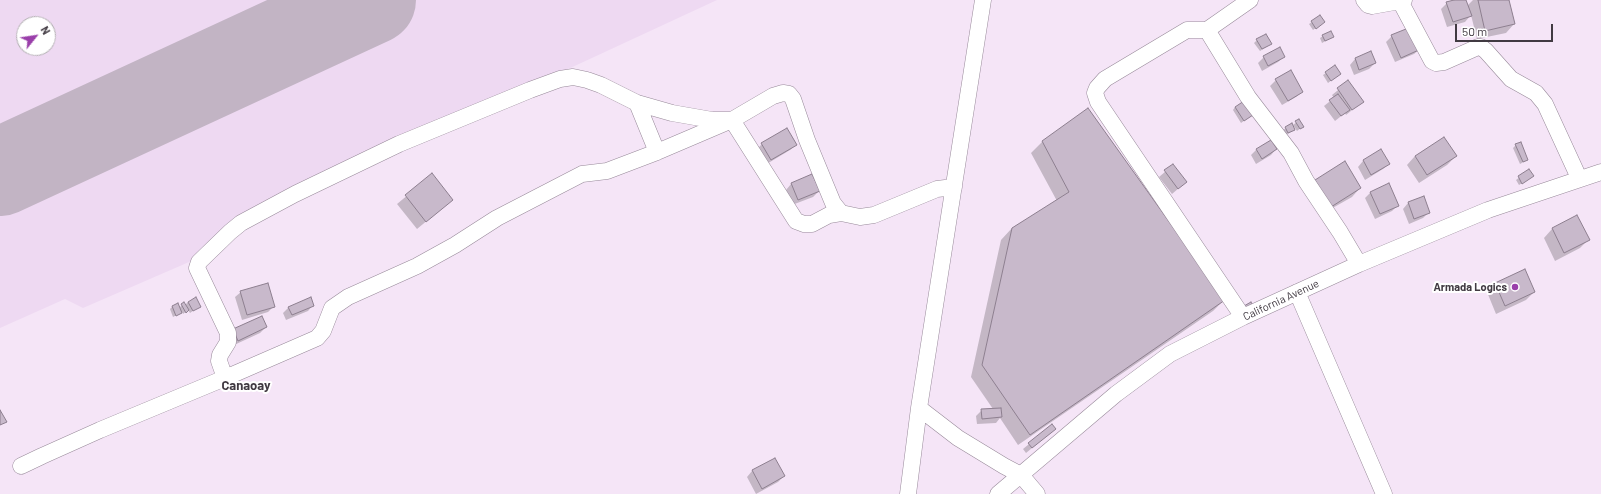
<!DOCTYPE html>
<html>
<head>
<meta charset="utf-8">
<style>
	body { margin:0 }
	#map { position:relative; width:1601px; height:494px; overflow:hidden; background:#f5e5f7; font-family:Barlow,sans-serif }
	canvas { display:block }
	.north { position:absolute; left:16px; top:16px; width:40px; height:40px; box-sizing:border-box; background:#fff; border:1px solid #b3b0b3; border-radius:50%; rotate:60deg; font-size:11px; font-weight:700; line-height:16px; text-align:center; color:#413a42 }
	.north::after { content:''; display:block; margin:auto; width:14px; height:18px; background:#9a3faa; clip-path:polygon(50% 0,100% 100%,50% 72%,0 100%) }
	.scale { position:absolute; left:1455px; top:24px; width:98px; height:18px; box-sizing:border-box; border:2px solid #413a42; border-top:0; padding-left:5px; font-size:12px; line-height:14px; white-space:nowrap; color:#413a42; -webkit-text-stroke:3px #fff; paint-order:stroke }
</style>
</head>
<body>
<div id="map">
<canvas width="1601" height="494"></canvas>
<div class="north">N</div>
<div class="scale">50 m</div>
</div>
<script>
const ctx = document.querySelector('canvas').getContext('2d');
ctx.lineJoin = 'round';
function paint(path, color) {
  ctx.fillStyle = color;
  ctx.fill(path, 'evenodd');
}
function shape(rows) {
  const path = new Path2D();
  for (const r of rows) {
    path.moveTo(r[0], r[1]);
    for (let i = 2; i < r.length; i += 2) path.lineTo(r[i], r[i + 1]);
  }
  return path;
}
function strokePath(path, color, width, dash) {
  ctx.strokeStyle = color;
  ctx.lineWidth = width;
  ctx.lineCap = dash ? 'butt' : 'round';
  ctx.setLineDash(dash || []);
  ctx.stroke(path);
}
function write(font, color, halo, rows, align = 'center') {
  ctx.font = font + ' Barlow,sans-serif';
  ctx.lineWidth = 4;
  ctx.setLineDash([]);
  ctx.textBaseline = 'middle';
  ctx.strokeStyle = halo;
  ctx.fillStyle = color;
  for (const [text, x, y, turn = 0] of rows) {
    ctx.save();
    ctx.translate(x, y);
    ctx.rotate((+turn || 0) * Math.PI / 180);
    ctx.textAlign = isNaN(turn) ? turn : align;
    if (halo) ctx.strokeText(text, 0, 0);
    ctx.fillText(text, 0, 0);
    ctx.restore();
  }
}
const built = shape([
	[0,0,717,0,566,70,387,144,196,259,83,308,65,299,0,328],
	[24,24,48,24,48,48,24,48]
]);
const shadow = shape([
	[1457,0,1465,0,1467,6,1473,0,1508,0,1514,24,1506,33,1477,39,1471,15,1465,22,1447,27,1441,9,1447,3],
	[1312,22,1324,22,1313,30,1309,24],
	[1323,36,1333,37,1322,43,1320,38],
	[1392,36,1420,49,1414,54,1395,62,1386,42],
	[1257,40,1268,46,1260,51,1254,43],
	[1371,53,1375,63,1369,69,1354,75,1350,65,1355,59],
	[1264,57,1284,57,1278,62,1262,71,1258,63],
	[1335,67,1337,76,1328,83,1323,75],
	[1276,80,1302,92,1296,97,1282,105,1270,86],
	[1348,82,1362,102,1346,115,1345,113,1335,121,1324,106,1334,98,1332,95],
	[1235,107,1252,115,1241,123,1233,110],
	[1088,109,1224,300,1213,311,1018,445,1000,418,996,423,977,424,976,416,982,410,993,409,971,377,1001,240,1012,228,1057,201,1031,153,1042,142],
	[1299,120,1302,127,1297,131,1293,125],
	[1286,128,1294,130,1286,135,1283,130],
	[1444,138,1456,156,1447,165,1419,183,1407,165,1415,156],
	[1271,141,1276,149,1271,155,1256,164,1251,155,1256,150],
	[762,144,796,145,790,150,765,165,756,150],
	[1516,145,1527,160,1520,164,1513,148],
	[1381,151,1389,164,1383,169,1365,180,1358,167,1363,161],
	[1173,165,1186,182,1172,194,1159,177],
	[1529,170,1530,178,1519,185,1516,180],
	[432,175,452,200,417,229,397,204],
	[812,175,819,191,813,197,792,205,786,190,791,184],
	[1315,181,1360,188,1352,197,1322,214,1307,189],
	[1371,192,1398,205,1392,211,1375,219,1365,198],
	[1423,198,1429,212,1423,218,1409,224,1403,209,1408,203],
	[1577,217,1588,240,1580,248,1555,261,1544,238,1552,229],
	[1524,270,1534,292,1526,300,1496,314,1487,292,1495,284],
	[241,292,274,306,268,312,242,320,235,297],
	[188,302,200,306,190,313,188,310,183,314,182,312,173,317,170,309,172,307,177,304,179,308,184,303,185,305],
	[313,305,308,311,286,320,283,313,289,307],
	[266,327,260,333,232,346,228,336],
	[1052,425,1049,434,1026,453,1023,449],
	[774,459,784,476,778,482,756,494,747,477,752,471]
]);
const runway = shape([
	[0,172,372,0]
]);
const building = shape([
	[1454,0,1466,0,1472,16,1453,22,1446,2,1454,0],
	[1478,0,1509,0,1515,24,1485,31,1478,0],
	[1320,15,1325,22,1316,29,1311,21,1320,15],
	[1411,27,1421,49,1401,58,1391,35,1411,27],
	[1331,31,1334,37,1325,41,1322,35,1331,31],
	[1266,34,1272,44,1262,49,1256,39,1266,34],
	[1280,47,1285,57,1268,66,1263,56,1280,47],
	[1371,51,1376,63,1359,70,1355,58,1371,51],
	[1335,65,1341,74,1331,81,1325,72,1335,65],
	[1291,70,1303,92,1288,101,1275,79,1291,70],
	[1348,80,1364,102,1352,110,1337,88,1348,80],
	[1338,94,1350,110,1341,116,1329,100,1338,94],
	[1244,101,1253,115,1244,121,1235,107,1244,101],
	[1088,108,1225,300,1030,435,982,365,1012,228,1069,192,1042,141,1088,108],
	[1299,119,1304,127,1300,129,1295,121,1299,119],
	[1292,123,1295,130,1288,133,1285,127,1292,123],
	[787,128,797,145,771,160,761,143,787,128],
	[1444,137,1457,156,1427,175,1415,156,1444,137],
	[1271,140,1277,149,1262,159,1256,149,1271,140],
	[1521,142,1528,160,1523,162,1515,144,1521,142],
	[1381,149,1390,164,1371,175,1363,160,1381,149],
	[1345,161,1361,188,1331,207,1315,180,1345,161],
	[1173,164,1187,182,1178,189,1164,170,1173,164],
	[1529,169,1534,176,1522,184,1518,176,1529,169],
	[432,173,453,200,426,222,405,195,432,173],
	[812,174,820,191,798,200,791,183,812,174],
	[1389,183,1399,206,1380,214,1370,192,1389,183],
	[1424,196,1430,213,1414,219,1408,202,1424,196],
	[1577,215,1590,240,1564,253,1552,228,1577,215],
	[1525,269,1535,292,1505,306,1495,283,1525,269],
	[268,283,275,307,247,315,240,291,268,283],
	[196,297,201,307,193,311,188,302,196,297],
	[311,297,314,306,292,315,288,307,311,297],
	[184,302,189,310,186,313,181,304,184,302],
	[1251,302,1255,309,1248,313,1244,306,1251,302],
	[178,303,182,313,176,316,172,306,178,303],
	[262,316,267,327,238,341,233,329,262,316],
	[1001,408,1002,417,982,419,981,409,1001,408],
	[0,410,7,422,0,425,0,410],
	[1052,424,1056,429,1032,448,1028,443,1052,424],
	[775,458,785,476,762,489,752,470,775,458]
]);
const minor = shape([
	[1364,0,1368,5,1372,6,1400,1],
	[1404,0,1400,1,1432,61,1436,63,1444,62,1478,47,1481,47,1486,51,1511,79,1536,93,1545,104,1579,178],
	[1207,30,1248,97,1291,153,1306,181,1340,232,1359,264],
	[637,103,657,152],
	[732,120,796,221,804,224,812,224,829,215,841,213,860,217,874,215,937,189,954,187],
	[1297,292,1384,494],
	[1243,317,1098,102,1095,93,1097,88,1105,79,1187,30,1207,30,1250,0],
	[225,378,317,338,323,331,332,308,348,297,417,266,455,245,497,218,582,174,607,171,657,152,732,120,773,96,783,93,789,94,793,99,807,140,833,203,841,213],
	[919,408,958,438,1004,466,1021,475,1037,494],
	[21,466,42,456,100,430,225,378,219,361,220,355,228,342,228,333,197,268,199,262,230,232,241,223,295,194,399,144,530,90,560,79,573,77,587,80,601,85,637,103,672,113,712,120,732,120],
	[908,494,919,408,983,0],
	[998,494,1116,394,1170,354,1243,317,1359,264,1488,210,1601,172]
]);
const markers = [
	[1515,287,4,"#9a3faa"]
];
const poiNames = [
	["Armada Logics",1507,287]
];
const streetNames = [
	["California Avenue",1281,300,-25]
];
const quarterNames = [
	["Canaoay",246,386]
];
paint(built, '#eed9f2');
paint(shadow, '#0003');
strokePath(runway, '#c2b4c4', 88);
paint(building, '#c8b9cb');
strokePath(building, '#8d7f8f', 1);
strokePath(minor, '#978999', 17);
strokePath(minor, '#fff', 16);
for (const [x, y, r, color] of markers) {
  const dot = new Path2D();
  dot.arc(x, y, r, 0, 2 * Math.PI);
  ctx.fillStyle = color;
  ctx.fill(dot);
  strokePath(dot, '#fff', 1.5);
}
write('bold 11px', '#413a42', '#fff', poiNames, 'right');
write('11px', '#413a42', '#fff', streetNames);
write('bold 13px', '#413a42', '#fff', quarterNames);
</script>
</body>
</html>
